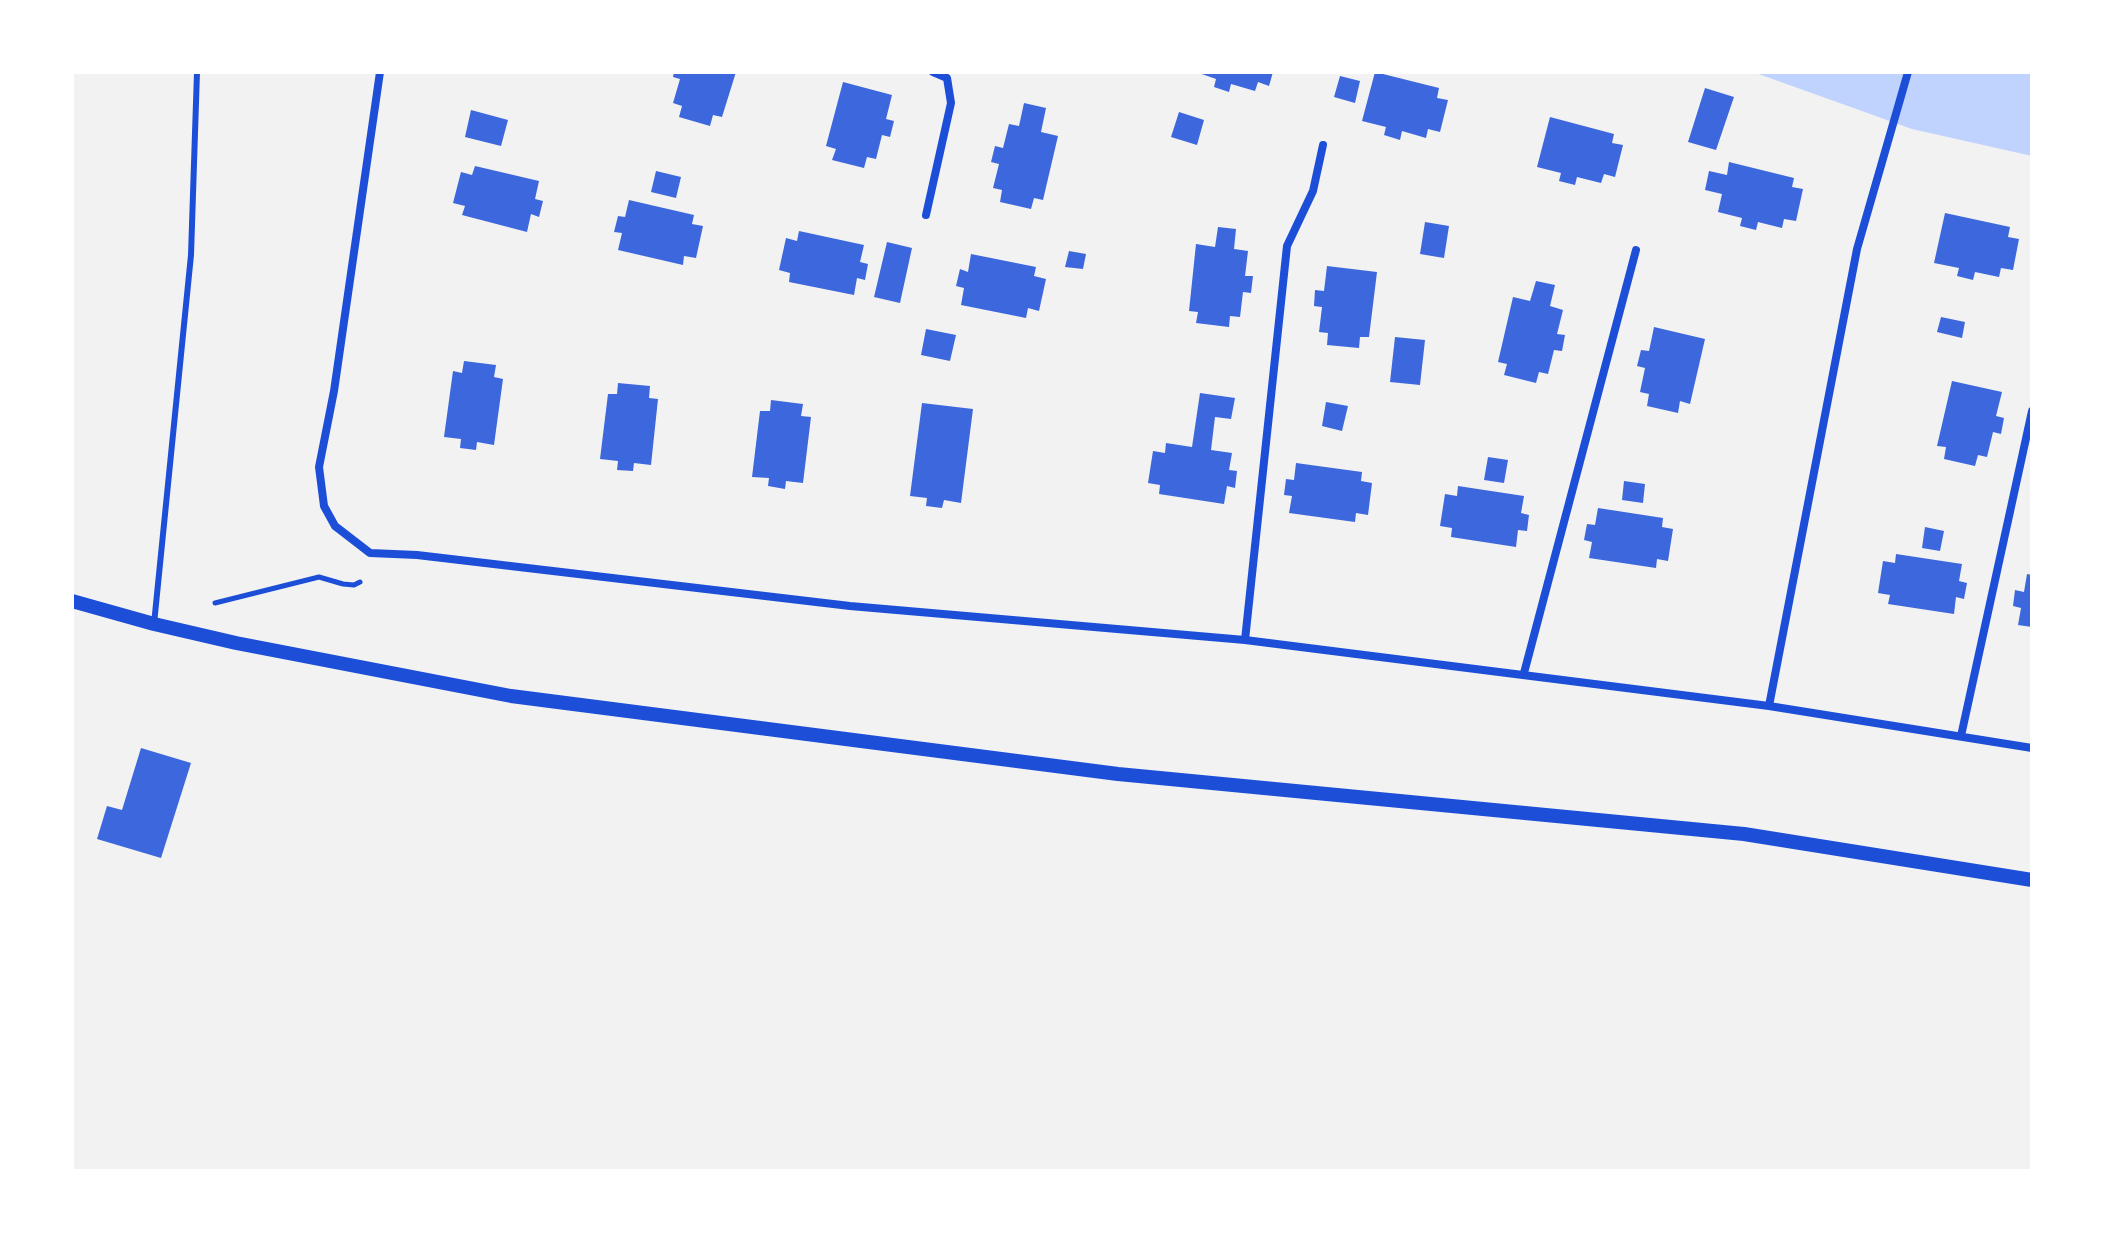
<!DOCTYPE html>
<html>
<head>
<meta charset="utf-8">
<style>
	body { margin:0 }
	#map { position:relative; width:2104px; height:1243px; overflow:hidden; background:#f2f2f2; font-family:Lato,sans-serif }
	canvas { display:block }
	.frame { position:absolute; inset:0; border:74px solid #fff; pointer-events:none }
</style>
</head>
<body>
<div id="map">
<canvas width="2104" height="1243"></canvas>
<div class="frame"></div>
</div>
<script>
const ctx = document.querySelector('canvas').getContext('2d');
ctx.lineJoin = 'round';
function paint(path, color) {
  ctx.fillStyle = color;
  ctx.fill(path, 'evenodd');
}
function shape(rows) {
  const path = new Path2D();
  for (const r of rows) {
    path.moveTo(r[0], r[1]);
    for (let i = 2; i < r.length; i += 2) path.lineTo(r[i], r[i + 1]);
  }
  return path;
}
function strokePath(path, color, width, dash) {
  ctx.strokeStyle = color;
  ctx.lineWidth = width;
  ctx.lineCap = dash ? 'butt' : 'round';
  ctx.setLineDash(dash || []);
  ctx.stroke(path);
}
const water = shape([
	[1753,72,2032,72,2032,156,1912,129]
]);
const building = shape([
	[674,72,736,72,722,117,713,115,710,126,679,117,682,106,673,103,680,79,673,77],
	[1196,72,1273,72,1269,86,1258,82,1255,91,1231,84,1229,92,1214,87,1216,79],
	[1375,72,1439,88,1437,98,1448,100,1440,132,1428,129,1426,138,1402,131,1400,140,1384,135,1386,127,1362,121],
	[1340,76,1360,81,1355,103,1334,97],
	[843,82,892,95,886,119,894,121,890,137,882,135,876,159,867,157,864,168,832,160,836,149,826,146],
	[1705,88,1734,97,1716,150,1688,142],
	[1024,103,1046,108,1041,132,1058,136,1043,200,1034,198,1031,209,1000,202,1002,190,993,188,999,164,991,162,995,146,1003,148,1009,124,1019,126],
	[471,110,508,120,501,146,465,137],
	[1179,112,1204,120,1197,145,1171,137],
	[1550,117,1614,134,1612,143,1623,145,1615,177,1604,174,1601,183,1577,177,1575,185,1559,181,1561,173,1537,167],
	[1729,162,1794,178,1792,187,1803,189,1796,221,1784,219,1782,228,1758,222,1756,230,1740,226,1742,218,1718,212,1722,194,1705,190,1709,171,1727,175],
	[475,166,539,181,535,199,543,201,539,217,531,214,527,232,462,215,465,206,453,203,461,172,472,175],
	[656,171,681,177,676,198,651,192],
	[629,200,694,215,692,224,703,226,696,258,684,256,683,265,618,250,622,233,614,232,618,216,625,217],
	[1945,213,2010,227,2008,237,2019,239,2013,270,2001,268,1999,277,1975,272,1973,280,1957,276,1959,268,1934,263],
	[1425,222,1449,226,1444,258,1420,254],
	[1218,227,1236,229,1234,249,1248,251,1245,276,1253,276,1251,293,1243,292,1240,317,1230,316,1229,327,1196,323,1198,312,1189,311,1196,244,1215,247],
	[799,231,864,245,860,262,868,264,865,280,857,278,854,295,789,282,790,273,779,270,786,238,797,241],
	[887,242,912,248,900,303,874,297],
	[1069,251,1086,254,1083,269,1065,267],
	[971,254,1036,267,1034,276,1046,279,1039,311,1028,308,1026,318,961,305,964,288,956,286,960,269,968,272],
	[1327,266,1377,272,1369,337,1360,337,1359,348,1327,345,1328,333,1319,332,1322,307,1314,306,1315,290,1324,291],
	[1536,281,1555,285,1550,306,1563,310,1557,334,1565,335,1562,351,1554,350,1548,374,1539,372,1536,383,1504,375,1507,364,1498,362,1513,297,1530,301],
	[1941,317,1965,322,1962,338,1937,332],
	[1654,327,1705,339,1690,404,1680,401,1678,413,1647,406,1649,394,1640,392,1645,368,1637,366,1641,350,1649,351],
	[926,329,956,335,950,361,921,355],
	[1395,337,1425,340,1420,385,1390,382],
	[464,361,496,365,494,377,503,379,494,445,477,442,476,450,460,448,461,439,444,437,453,371,462,373],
	[1952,381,2002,392,1996,416,2004,418,2001,434,1993,432,1987,457,1978,455,1975,466,1944,459,1946,447,1937,446],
	[618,383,650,386,649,398,658,399,651,465,634,463,633,471,617,470,618,461,600,459,608,394,617,394],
	[1200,393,1235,398,1231,419,1215,417,1211,450,1232,453,1229,470,1237,471,1235,488,1227,486,1224,504,1159,494,1160,485,1148,483,1153,451,1165,453,1166,443,1192,447],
	[771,400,803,404,801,416,811,417,803,483,786,481,785,489,768,486,769,478,752,477,760,411,770,411],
	[1326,402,1348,406,1342,431,1322,426],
	[922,403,973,409,961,503,944,500,942,508,926,506,927,498,910,496],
	[1488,457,1508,460,1504,483,1484,480],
	[1296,463,1362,472,1361,481,1372,483,1368,515,1356,513,1355,522,1289,513,1292,496,1284,495,1286,479,1294,480],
	[1624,481,1645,484,1643,503,1622,500],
	[1458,486,1524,496,1521,513,1529,515,1527,531,1518,530,1516,547,1451,537,1452,528,1440,526,1445,494,1457,496],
	[1598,508,1663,518,1662,527,1673,529,1668,561,1657,559,1656,568,1589,558,1592,542,1584,540,1587,524,1595,525],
	[1925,527,1944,531,1940,551,1922,548],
	[1896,554,1962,564,1959,581,1967,583,1964,599,1956,597,1954,614,1888,604,1890,595,1878,593,1883,561,1895,563],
	[2027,574,2032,575,2032,627,2018,625,2021,608,2013,606,2015,590,2024,592],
	[141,748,191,763,161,858,97,839,107,806,122,810]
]);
const path = shape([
	[215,603,319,577,343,584,354,585,360,582]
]);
const service = shape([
	[154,624,191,255,197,72]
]);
const minor = shape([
	[380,72,334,391,319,467,324,506,335,526,370,553,417,555,850,606,1245,640,1769,706,2032,748],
	[926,215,951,103,947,78,933,72],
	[1245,640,1287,246,1313,191,1323,145],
	[1524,673,1636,250],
	[1769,706,1857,249,1908,72],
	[1961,736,2032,411]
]);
const tertiary = shape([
	[72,601,154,624,236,643,511,696,1118,774,1744,834,2032,880]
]);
paint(water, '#bfd3fe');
paint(building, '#3d67dc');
strokePath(path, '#1d4ed8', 5);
strokePath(service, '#1d4ed8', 6);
strokePath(minor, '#1d4ed8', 8);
strokePath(tertiary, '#1d4ed8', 14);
</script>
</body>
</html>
